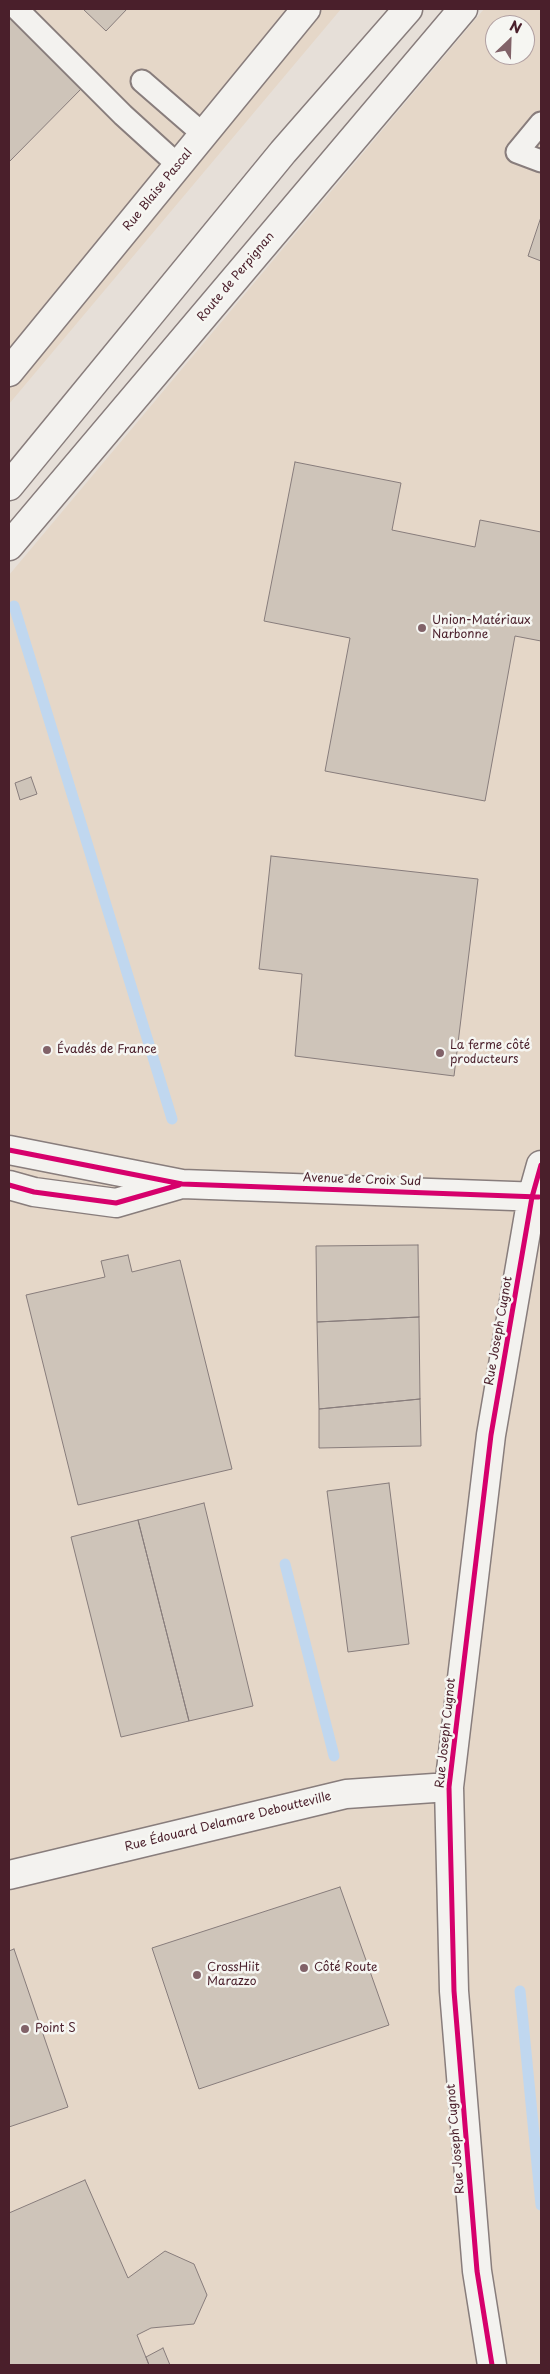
<!DOCTYPE html>
<html>
<head>
<meta charset="utf-8">
<style>
	body { margin:0 }
	#map { position:relative; width:550px; height:2374px; overflow:hidden; background:#e6dfd8; font-family:"Playpen Sans",sans-serif }
	canvas { display:block }
	.frame { position:absolute; inset:0; border:10px solid #4a1f2b; pointer-events:none }
	.north { position:absolute; left:485px; top:15px; width:50px; height:50px; box-sizing:border-box; background:#f6f6f2; border:1px solid #b1a0a2; border-radius:50%; rotate:24deg; font-size:14px; font-weight:700; line-height:20px; text-align:center; color:#4a1f2b }
	.north::after { content:''; display:block; margin:auto; width:18px; height:22px; background:#816268; clip-path:polygon(50% 0,100% 100%,50% 72%,0 100%) }
</style>
</head>
<body>
<div id="map">
<canvas width="550" height="2374"></canvas>
<div class="frame"></div>
<div class="north">N</div>
</div>
<script>
const ctx = document.querySelector('canvas').getContext('2d');
ctx.lineJoin = 'round';
function paint(path, color) {
  ctx.fillStyle = color;
  ctx.fill(path, 'evenodd');
}
function shape(rows) {
  const path = new Path2D();
  for (const r of rows) {
    path.moveTo(r[0], r[1]);
    for (let i = 2; i < r.length; i += 2) path.lineTo(r[i], r[i + 1]);
  }
  return path;
}
function strokePath(path, color, width, dash) {
  ctx.strokeStyle = color;
  ctx.lineWidth = width;
  ctx.lineCap = dash ? 'butt' : 'round';
  ctx.setLineDash(dash || []);
  ctx.stroke(path);
}
function write(font, color, halo, rows, align = 'center') {
  ctx.font = font + ' "Playpen Sans",sans-serif';
  ctx.lineWidth = 5;
  ctx.setLineDash([]);
  ctx.textBaseline = 'middle';
  ctx.strokeStyle = halo;
  ctx.fillStyle = color;
  for (const [text, x, y, turn = 0] of rows) {
    ctx.save();
    ctx.translate(x, y);
    ctx.rotate((+turn || 0) * Math.PI / 180);
    ctx.textAlign = isNaN(turn) ? turn : align;
    if (halo) ctx.strokeText(text, 0, 0);
    ctx.fillText(text, 0, 0);
    ctx.restore();
  }
}
const built = shape([
	[9,9,341,9,9,404],
	[484,9,541,9,541,2365,9,2365,9,575],
	[495,25,525,25,525,55,495,55]
]);
const stream = shape([
	[14,606,172,1119],
	[285,1564,334,1756],
	[520,1991,541,2205]
]);
const building = shape([
	[83,9,127,9,106,31,83,9],
	[9,16,82,88,9,162,9,16],
	[541,217,541,261,528,256,541,217],
	[295,462,401,483,392,530,475,547,480,520,541,532,541,641,515,636,485,801,325,771,350,638,264,621,295,462],
	[31,777,37,794,20,800,15,783,31,777],
	[271,856,478,879,454,1076,295,1056,302,974,259,969,271,856],
	[418,1245,419,1317,317,1322,316,1246,418,1245],
	[128,1255,132,1272,180,1260,232,1469,78,1505,26,1295,105,1277,101,1261,128,1255],
	[419,1317,420,1399,319,1409,317,1322,419,1317],
	[420,1399,421,1446,319,1448,319,1409,420,1399],
	[389,1483,409,1644,348,1652,327,1491,389,1483],
	[204,1503,253,1706,189,1721,138,1520,204,1503],
	[138,1520,189,1721,121,1737,71,1537,138,1520],
	[340,1887,389,2025,199,2089,152,1948,340,1887],
	[14,1949,68,2107,9,2127,9,1951,14,1949],
	[85,2180,128,2278,165,2251,194,2264,207,2295,194,2324,151,2328,137,2335,149,2365,9,2365,9,2213,85,2180],
	[163,2348,170,2365,149,2365,146,2357,163,2348]
]);
const service = shape([
	[17,9,123,115,178,165],
	[142,81,203,134],
	[541,123,517,152,541,161]
]);
const minor = shape([
	[9,372,306,9],
	[9,1150,182,1184,541,1197],
	[9,1185,34,1192,116,1203,178,1185],
	[9,1875,346,1794,449,1787],
	[492,2365,477,2271,454,1991,449,1787,491,1435,532,1197,541,1165]
]);
const primary = shape([
	[9,486,283,152,408,9],
	[9,546,463,9]
]);
const cycleway = shape([
	[9,1150,182,1184,539,1197],
	[9,1185,34,1192,116,1203,179,1185],
	[492,2365,477,2271,454,1991,449,1787,491,1435,532,1197,541,1165]
]);
const markers = [
	[422,628,5,"#816268"],
	[47,1050,5,"#816268"],
	[440,1053,5,"#816268"],
	[304,1968,5,"#816268"],
	[197,1975,5,"#816268"],
	[25,2029,5,"#816268"]
];
const streetNames = [
	["Rue Blaise Pascal",158,190,-51],
	["Route de Perpignan",236,277,-50],
	["Avenue de Croix Sud",362,1180,2],
	["Rue Joseph Cugnot",499,1331,-80],
	["Rue Joseph Cugnot",446,1733,-84],
	["Rue Édouard Delamare Deboutteville",228,1822,-14],
	["Rue Joseph Cugnot",456,2139,-95]
];
const poiNames = [
	["Union-Matériaux",432,621],
	["Narbonne",432,635],
	["La ferme côté",450,1046],
	["producteurs",450,1060],
	["Évadés de France",57,1050],
	["CrossHiit",207,1968],
	["Marazzo",207,1982],
	["Côté Route",314,1968],
	["Point S",35,2029]
];
paint(built, '#e5d7c8');
strokePath(stream, '#c0d7ef', 11);
paint(building, '#cec4b9');
strokePath(building, '#887d7c', 1);
strokePath(service, '#887d7c', 25);
strokePath(minor, '#887d7c', 31);
strokePath(primary, '#887d7c', 31);
strokePath(service, '#f3f2ef', 21);
strokePath(minor, '#f3f2ef', 28);
strokePath(primary, '#f3f2ef', 28);
strokePath(cycleway, '#d6006c', 5);
for (const [x, y, r, color] of markers) {
  const dot = new Path2D();
  dot.arc(x, y, r, 0, 2 * Math.PI);
  ctx.fillStyle = color;
  ctx.fill(dot);
  strokePath(dot, '#f6f6f2', 2);
}
write('12px', '#4a1f2b', '#f6f6f2', streetNames);
write('12px', '#4a1f2b', '#f6f6f2', poiNames, 'left');
</script>
</body>
</html>
